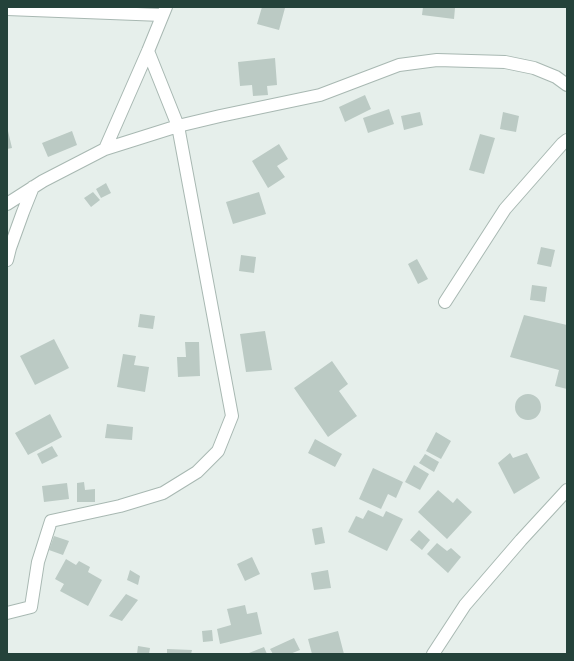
<!DOCTYPE html>
<html>
<head>
<meta charset="utf-8">
<style>
	body { margin:0 }
	#map { position:relative; width:574px; height:661px; overflow:hidden; background:#e6efeb; font-family:Roboto,sans-serif }
	canvas { display:block }
	.frame { position:absolute; inset:0; border:8px solid #24423a; pointer-events:none }
</style>
</head>
<body>
<div id="map">
<canvas width="574" height="661"></canvas>
<div class="frame"></div>
</div>
<script>
const ctx = document.querySelector('canvas').getContext('2d');
ctx.lineJoin = 'round';
function paint(path, color) {
  ctx.fillStyle = color;
  ctx.fill(path, 'evenodd');
}
function shape(rows) {
  const path = new Path2D();
  for (const r of rows) {
    if (r.length === 3) {
      path.moveTo(r[0] + r[2], r[1]);
      path.arc(r[0], r[1], r[2], 0, 2 * Math.PI);
      continue;
    }
    path.moveTo(r[0], r[1]);
    for (let i = 2; i < r.length; i += 2) path.lineTo(r[i], r[i + 1]);
  }
  return path;
}
function strokePath(path, color, width, dash) {
  ctx.strokeStyle = color;
  ctx.lineWidth = width;
  ctx.lineCap = dash ? 'butt' : 'round';
  ctx.setLineDash(dash || []);
  ctx.stroke(path);
}
const building = shape([
	[262,7,285,8,279,30,257,24],
	[423,7,448,7,455,8,454,19,422,15],
	[275,58,277,85,267,86,268,95,253,96,252,85,240,86,238,62],
	[365,95,371,109,345,122,339,107],
	[389,109,394,124,368,133,363,118],
	[420,112,423,125,404,130,401,116],
	[503,112,519,116,516,132,500,129],
	[7,131,8,131,12,148,7,149],
	[72,131,77,145,48,157,42,143],
	[480,134,495,138,484,174,469,170],
	[279,144,288,159,277,166,285,177,268,188,252,161],
	[106,183,111,193,101,198,96,189],
	[93,192,100,200,91,207,84,198],
	[259,192,266,214,233,224,226,202],
	[541,247,555,250,551,267,537,264],
	[241,255,256,257,254,273,239,271],
	[417,259,428,279,418,284,408,264],
	[532,285,547,287,545,302,530,300],
	[140,314,155,316,153,329,138,327],
	[524,315,567,325,567,389,555,386,559,370,510,357],
	[265,331,272,370,246,372,240,334],
	[54,339,69,368,35,385,20,356],
	[185,342,199,342,200,376,178,377,177,357,186,357],
	[123,354,136,356,134,365,149,367,145,392,117,387],
	[332,361,348,384,339,391,357,416,328,437,294,388],
	[528,407,13],
	[50,414,62,437,28,455,15,433],
	[107,424,133,427,132,440,105,438],
	[436,432,451,441,441,459,426,451],
	[315,439,342,454,335,467,308,453],
	[52,446,58,456,42,464,37,454],
	[510,453,513,458,527,453,540,478,514,494,498,463],
	[425,454,439,462,434,472,419,463],
	[414,465,429,474,420,490,405,482],
	[373,468,403,482,396,498,388,494,381,509,359,499],
	[84,482,85,490,95,489,95,502,77,502,77,483],
	[67,483,69,499,44,502,42,486],
	[438,490,453,503,457,498,472,512,447,539,418,512],
	[368,510,383,517,386,511,403,519,387,551,348,532,356,516,363,519],
	[322,527,325,543,315,545,312,529],
	[419,530,430,540,422,550,410,540],
	[54,536,69,541,63,555,49,550],
	[437,543,447,551,451,548,461,557,448,573,427,554],
	[252,557,260,574,245,581,237,564],
	[66,559,76,565,79,561,90,567,88,572,102,580,88,606,60,591,64,584,55,579],
	[130,570,140,576,138,585,127,580],
	[328,570,331,588,314,590,311,573],
	[126,594,138,600,122,621,109,616],
	[245,605,247,614,257,612,262,634,220,644,217,629,231,625,227,609],
	[212,630,213,641,203,642,202,631],
	[338,631,344,654,312,654,308,639],
	[294,638,300,650,290,654,273,654,270,649],
	[138,646,150,648,149,654,137,654],
	[264,647,267,654,250,654,249,653],
	[167,649,192,650,191,654,167,654]
]);
const minor = shape([
	[7,9,162,15],
	[105,149,148,51,166,7],
	[7,204,43,181,105,149,178,126,220,116,320,95,399,65,437,60,505,62,534,68,556,77,567,85],
	[7,260,10,248,23,212,33,187],
	[445,302,505,209,562,144,567,140],
	[7,613,31,607,38,562,51,521,120,506,163,493,197,472,218,451,232,416,178,126,148,51],
	[433,654,465,605,521,540,567,490]
]);
paint(building, '#bbcac4');
strokePath(minor, '#a8b8b2', 14);
strokePath(minor, '#fff', 12);
</script>
</body>
</html>
